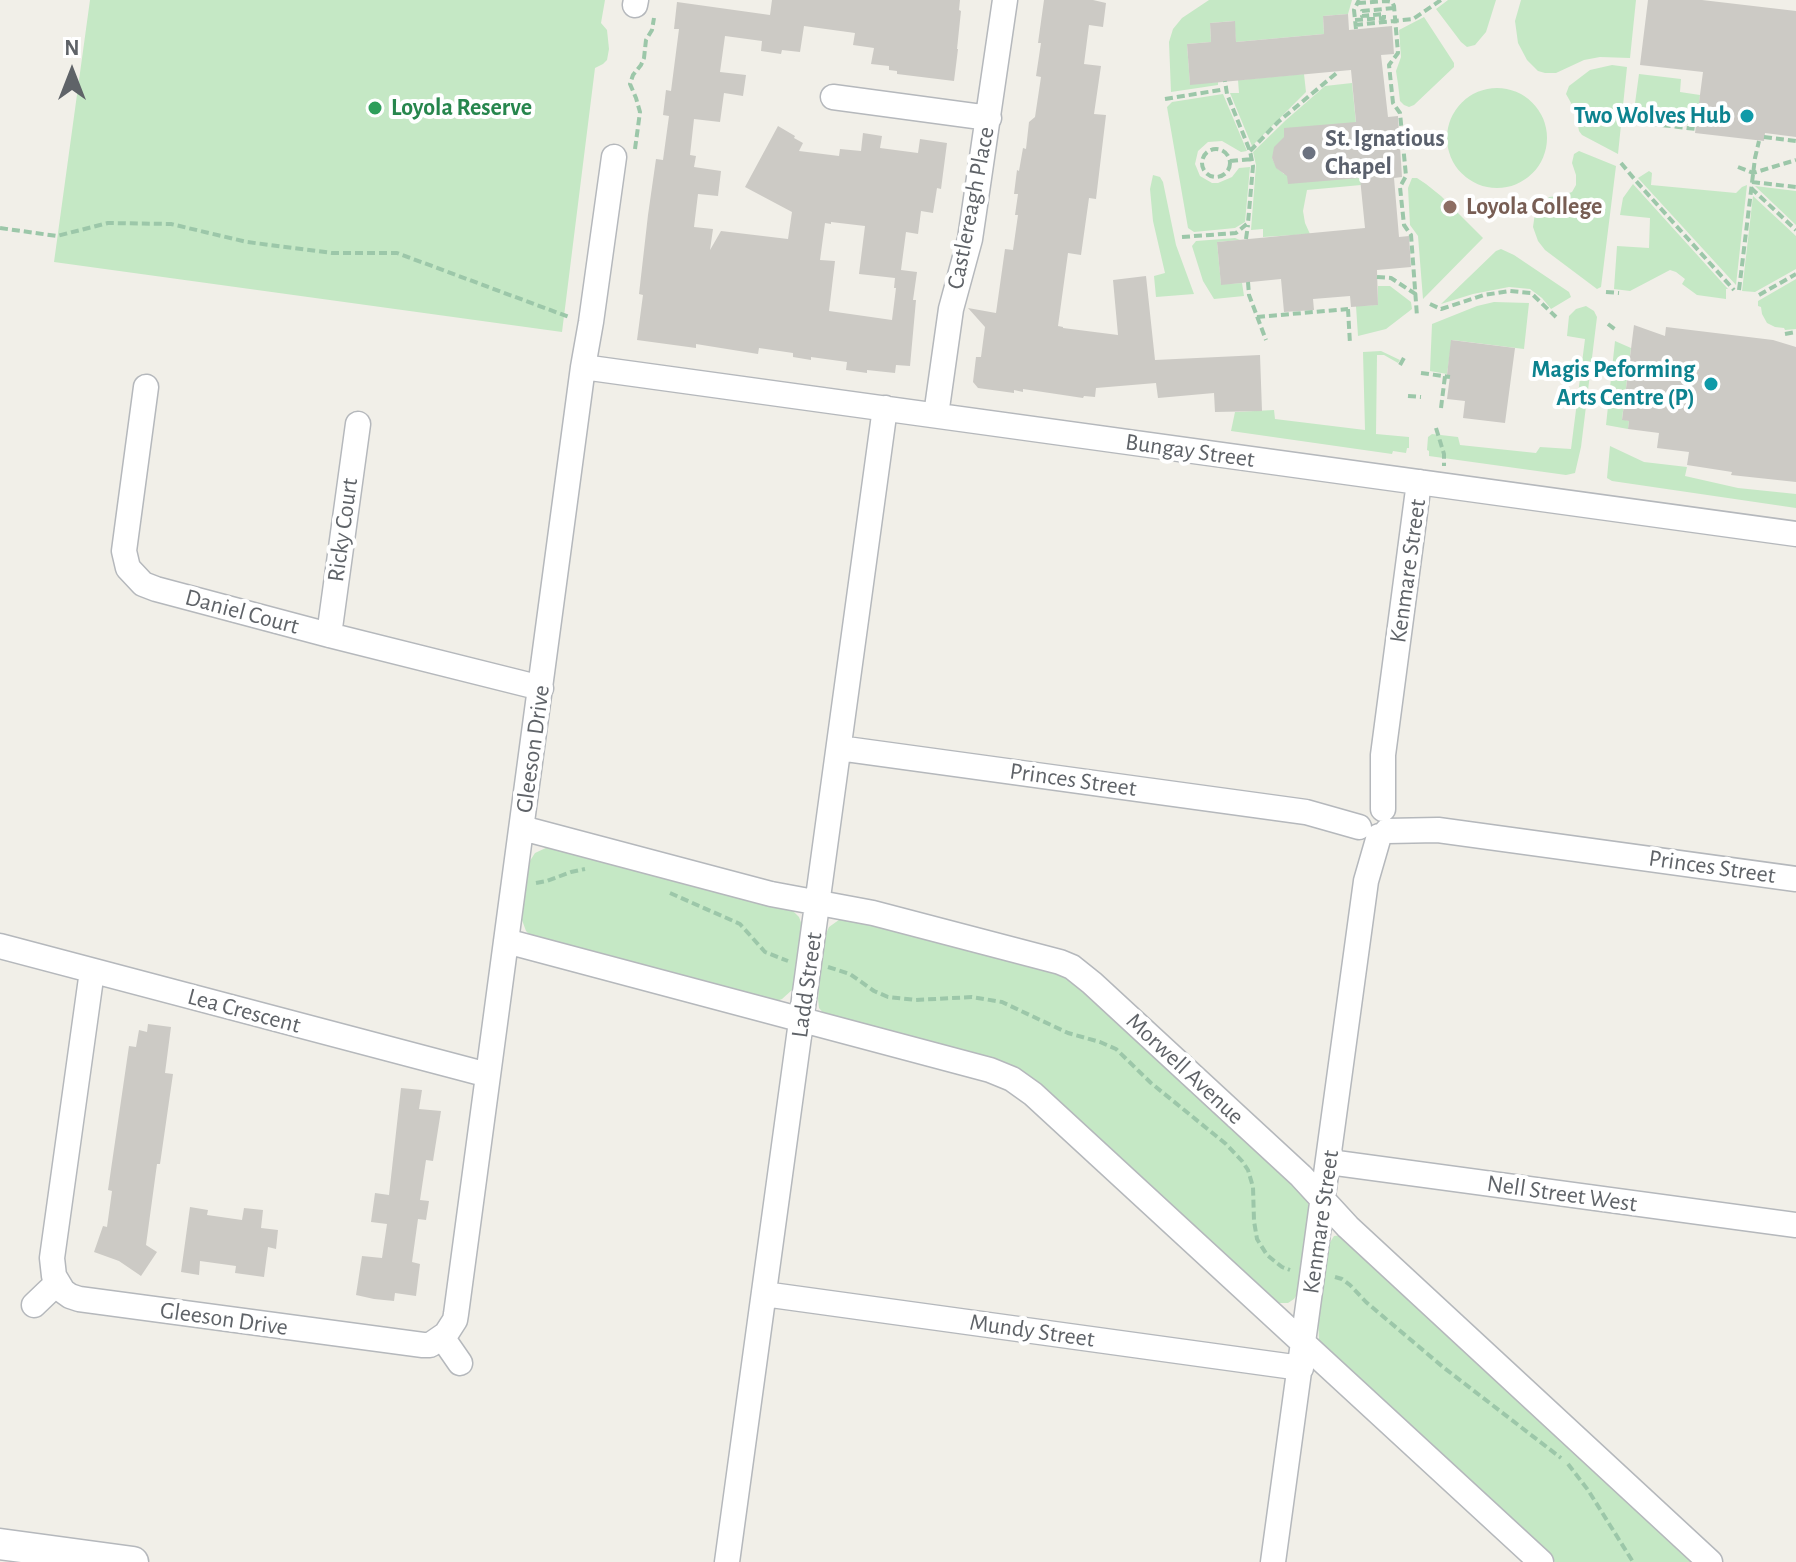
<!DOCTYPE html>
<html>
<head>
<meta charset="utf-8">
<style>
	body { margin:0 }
	#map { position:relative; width:1796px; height:1562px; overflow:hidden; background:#f1efe8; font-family:"Alegreya Sans",sans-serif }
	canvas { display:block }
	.north { position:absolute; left:32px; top:32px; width:80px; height:80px; -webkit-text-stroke:6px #fff; paint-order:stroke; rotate:0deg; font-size:22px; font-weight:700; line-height:32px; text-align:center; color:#5f6368 }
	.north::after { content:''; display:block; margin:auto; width:28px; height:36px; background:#5f6368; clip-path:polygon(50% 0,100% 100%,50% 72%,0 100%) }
</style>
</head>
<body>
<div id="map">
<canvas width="1796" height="1562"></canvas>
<div class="north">N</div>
</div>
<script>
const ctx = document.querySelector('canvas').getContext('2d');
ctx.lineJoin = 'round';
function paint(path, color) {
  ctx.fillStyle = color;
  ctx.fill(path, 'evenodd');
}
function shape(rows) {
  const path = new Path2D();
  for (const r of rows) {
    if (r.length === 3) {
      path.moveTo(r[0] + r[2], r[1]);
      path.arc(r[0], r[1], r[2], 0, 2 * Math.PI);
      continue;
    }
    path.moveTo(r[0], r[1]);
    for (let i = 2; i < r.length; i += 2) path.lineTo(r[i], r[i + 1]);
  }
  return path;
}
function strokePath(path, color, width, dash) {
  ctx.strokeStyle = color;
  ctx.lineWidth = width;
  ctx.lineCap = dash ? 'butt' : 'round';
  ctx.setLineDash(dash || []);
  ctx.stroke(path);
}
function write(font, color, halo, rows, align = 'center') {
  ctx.font = font + ' "Alegreya Sans",sans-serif';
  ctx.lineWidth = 8;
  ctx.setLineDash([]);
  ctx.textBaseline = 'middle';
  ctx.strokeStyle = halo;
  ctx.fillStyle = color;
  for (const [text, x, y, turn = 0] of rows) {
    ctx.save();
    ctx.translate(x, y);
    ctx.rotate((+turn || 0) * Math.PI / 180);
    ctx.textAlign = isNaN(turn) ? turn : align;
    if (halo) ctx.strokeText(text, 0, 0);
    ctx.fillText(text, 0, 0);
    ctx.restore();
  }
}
const green = shape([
	[90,0,605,0,601,23,607,30,609,49,607,60,603,64,595,68,562,332,54,262],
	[1209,0,1352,0,1348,14,1323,16,1324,34,1236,42,1234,21,1210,23,1211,42,1187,44,1190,84,1218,82,1218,85,1171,92,1169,42,1173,29,1182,18],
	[1448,0,1496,0,1486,32,1475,45,1467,47,1461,42,1436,9],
	[1521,0,1636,0,1630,58,1600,57,1584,60,1556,73,1545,73,1538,71,1527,60,1518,43,1515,21],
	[1424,17,1454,63,1454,67,1414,105,1409,107,1404,105,1400,101,1398,84,1396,71,1401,57,1399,30],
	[1612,65,1627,67,1618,154,1582,135,1579,131,1575,110,1566,94,1569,86,1590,70],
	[1304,74,1306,92,1252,146,1230,93,1239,93,1238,80],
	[1639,74,1681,79,1680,92,1700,95,1696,126,1633,118],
	[1352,83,1357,133,1284,128,1284,140,1272,158,1277,168,1284,174,1359,167,1361,185,1307,190,1303,211,1305,223,1310,234,1263,237,1263,229,1251,230,1256,165,1253,152,1286,120,1325,86],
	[1497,138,50],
	[1223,94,1247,151,1241,152,1222,141,1208,142,1198,151,1195,164,1200,176,1212,183,1218,183,1232,177,1239,168,1250,167,1245,222,1235,228,1194,232,1188,228,1167,107,1172,102],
	[1579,151,1616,166,1601,287,1597,289,1545,250,1538,241,1533,227,1535,213,1544,203,1549,197,1560,196,1572,192,1576,185,1576,175,1572,163,1574,154],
	[1649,171,1652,173,1651,185,1736,193,1742,187,1747,185,1736,285,1638,178],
	[1153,175,1160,177,1163,182,1176,245,1194,294,1156,297,1154,276,1165,273,1153,221,1150,189],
	[1412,178,1417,178,1426,184,1441,196,1483,238,1423,299,1418,236,1410,225,1408,188],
	[1633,184,1728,289,1726,289,1726,299,1697,295,1682,284,1685,279,1676,272,1670,270,1630,291,1614,289,1617,246,1649,248,1650,218,1620,215,1623,198],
	[1755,186,1796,191,1796,225],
	[1753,196,1796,236,1796,269,1755,292,1742,291],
	[1235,238,1240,240,1217,242,1221,284,1242,283,1244,296,1214,299,1203,281,1192,246,1196,241],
	[1501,249,1514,255,1569,292,1571,297,1551,309,1542,298,1530,289,1509,287,1473,294,1441,304,1496,251],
	[1796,279,1796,329,1785,330,1784,328,1775,327,1767,323,1762,314,1761,307,1758,306,1758,301],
	[1378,286,1390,286,1411,302,1412,309,1386,329,1358,336,1356,306,1378,305],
	[1494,302,1529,303,1524,349,1452,340,1447,374,1430,371,1432,324,1477,306],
	[1586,306,1594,311,1597,317,1581,447,1575,473,1566,475,1429,456,1429,451,1427,450,1428,437,1432,434,1458,437,1460,445,1536,453,1540,447,1571,449,1585,339,1567,336,1569,316,1576,309],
	[1615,341,1631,348,1622,419,1629,421,1628,429,1606,425],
	[1381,351,1400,360,1398,363,1384,355,1377,355,1376,434,1409,437,1409,448,1407,448,1406,453,1393,451,1392,454,1231,431,1235,412,1274,410,1275,419,1365,430,1363,352],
	[1610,446,1644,462,1687,467,1685,476,1738,488,1796,494,1796,508,1612,481,1607,478],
	[550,846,791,909,799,917,802,925,794,985,792,990,782,999,777,1001,531,936,526,931,522,920,528,864,535,853],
	[843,917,1070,976,1296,1183,1307,1199,1310,1213,1298,1293,1294,1299,1288,1303,1274,1303,1036,1087,825,1015,819,1008,818,999,824,938,829,927],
	[1342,1235,1700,1562,1555,1562,1324,1349,1319,1340,1318,1320,1329,1244,1334,1236]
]);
const building = shape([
	[772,0,960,0,959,10,961,11,957,49,958,49,954,81,897,74,897,71,889,70,889,66,871,64,874,48,853,45,855,33,804,26,800,52,782,50,781,54,761,51,762,41,725,36,720,72,746,75,743,96,724,93,720,122,694,119,690,155,696,156,694,167,721,171,718,196,698,194,694,227,713,229,710,250,721,231,788,239,792,212,745,187,778,126,795,136,794,138,803,143,799,151,839,156,840,149,861,151,863,133,882,136,880,148,918,153,920,139,947,143,941,189,937,188,933,213,921,211,918,234,906,232,901,270,917,272,913,300,916,300,910,366,896,365,895,373,867,370,867,373,846,370,847,362,811,357,811,360,793,357,793,353,759,348,758,354,696,344,696,348,637,340,643,295,639,294,648,215,656,159,663,160,669,116,663,115,666,90,671,91,679,29,674,29,677,2,770,15],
	[831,222,865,226,859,274,895,278,894,288,896,288,892,320,829,311,835,261,820,260,825,223,831,224],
	[1044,0,1093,0,1106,3,1103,27,1089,25,1084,64,1101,66,1094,114,1106,115,1096,199,1089,198,1081,255,1068,253,1058,326,1063,327,1063,328,1118,335,1113,280,1146,276,1155,360,1260,355,1262,411,1215,412,1214,393,1158,398,1156,383,1096,388,1095,397,1084,396,1083,398,1023,389,1023,392,1014,390,1014,393,978,388,973,382,976,357,981,357,985,327,968,308,996,313,1005,249,1013,250,1018,215,1015,215,1018,194,1014,194,1017,170,1019,171,1023,148,1026,149,1029,122,1035,117,1041,77,1036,76,1041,43,1038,43],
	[1648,0,1702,0,1796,11,1796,137,1765,133,1764,141,1695,133,1703,72,1640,65],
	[1348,14,1349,30,1392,26,1394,54,1381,55,1388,117,1398,116,1402,177,1394,178,1399,237,1409,236,1411,267,1377,270,1378,305,1351,307,1350,296,1313,299,1314,310,1284,312,1281,279,1221,285,1217,242,1365,228,1360,178,1288,184,1287,176,1276,168,1272,158,1274,147,1284,137,1284,128,1356,122,1351,70,1190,85,1187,44,1211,42,1210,23,1235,21,1236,42,1324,34,1323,16],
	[1634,325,1665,336,1666,327,1773,340,1796,347,1796,482,1731,475,1732,472,1687,465,1689,452,1657,448,1659,433,1628,429,1629,421,1622,420],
	[1451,340,1515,348,1505,423,1463,418,1465,401,1447,399,1450,376,1447,375],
	[148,1024,171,1027,165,1073,173,1074,160,1164,157,1164,146,1245,157,1252,141,1276,119,1261,94,1252,103,1226,107,1227,112,1191,108,1190,129,1046,136,1047,139,1030,147,1032],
	[401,1088,422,1090,419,1109,441,1111,433,1161,426,1160,420,1200,429,1201,426,1220,418,1219,412,1262,420,1264,416,1296,395,1293,394,1301,374,1299,356,1295,362,1256,382,1258,387,1224,371,1222,375,1193,389,1195],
	[190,1207,208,1210,207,1215,242,1220,244,1208,263,1210,261,1228,278,1230,276,1249,268,1247,264,1277,235,1273,236,1266,200,1261,199,1275,181,1272]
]);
const path = shape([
	[1358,3,1387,1,1392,2,1394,6,1398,53,1389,65,1393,103,1400,113,1406,176,1400,187,1404,225,1411,235,1417,316],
	[1355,20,1384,18,1384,14,1362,16,1362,11,1394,8],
	[1355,25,1413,19,1441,0],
	[1356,29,1354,10,1359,0],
	[1165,99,1226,89],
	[1627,121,1696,129],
	[1764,137,1796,141],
	[635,149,640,112,636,98,630,84,633,75,641,65,644,58,646,40,652,30,654,18],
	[1216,163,14],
	[1250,151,1278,122,1339,71],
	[1230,161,1252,159],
	[1621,163,1636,181,1734,290],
	[1738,167,1753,173,1796,160],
	[1752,182,1796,187],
	[1751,188,1796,230],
	[0,228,57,236,108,223,171,224,247,242,332,253,397,253,569,317],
	[1182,237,1236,233,1248,223,1253,166,1250,151,1227,94,1225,81],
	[1246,239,1248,225],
	[1377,277,1391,278,1417,295],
	[1248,282,1249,295,1266,340],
	[1739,290,1755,158,1759,141],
	[1606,292,1619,293],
	[1759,295,1796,274],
	[1430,304,1441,309,1484,295,1510,291,1531,293,1556,317],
	[1348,309,1350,344],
	[1257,317,1348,309],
	[1608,324,1616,330],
	[1785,334,1796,332],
	[1400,365,1405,356],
	[1421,373,1450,377],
	[1408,396,1421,397],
	[1441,408,1445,376],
	[1436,428,1444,454,1444,466],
	[536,883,547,881,571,872,585,869],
	[670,893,740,924,765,952,788,961],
	[828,967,850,974,874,991,888,997,916,1000,972,997,1002,1002,1068,1033,1100,1042,1116,1049,1151,1083,1226,1144,1242,1161,1248,1170,1253,1187,1254,1221,1257,1239,1267,1255,1282,1267,1290,1270],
	[1335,1277,1342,1279,1350,1285,1366,1302,1443,1367,1561,1458],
	[1568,1464,1588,1490,1633,1562]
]);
const minor = shape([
	[635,5,636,0],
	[833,97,989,118],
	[583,367,1796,534],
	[146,387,124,551,128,568,143,584,156,589,329,635,541,688],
	[936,415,951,309,970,239,974,212,1005,0],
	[329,635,358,424],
	[839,748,1306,812,1359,827],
	[1383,809,1383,755,1419,482],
	[522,828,771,894,873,913,1060,962,1072,967,1092,983,1301,1176,1348,1227,1710,1562],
	[1387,831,1438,830,1796,879],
	[506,941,990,1070,1012,1079,1033,1094,1541,1562],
	[0,946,488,1075],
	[92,971,52,1258,54,1276,63,1291,70,1296,79,1299,423,1345,430,1345,446,1334,455,1320,456,1314,583,367,591,322,614,157],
	[1329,1162,1796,1225],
	[764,1294,1301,1368],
	[34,1305,57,1283],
	[442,1337,460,1363],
	[727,1562,885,408],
	[1273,1562,1366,881,1379,836]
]);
const tertiary = shape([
	[0,1544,133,1562]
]);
const markers = [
	[375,108,8,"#2e9e5b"],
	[1747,116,8,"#0f9aa8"],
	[1309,153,8,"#6b7280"],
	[1450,207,8,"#8d6e63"],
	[1711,384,8,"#0f9aa8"]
];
const leisureNames = [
	["Loyola Reserve",391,108]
];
const cultureNames = [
	["Two Wolves Hub",1731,116],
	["Magis Peforming",1695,370],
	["Arts Centre (P)",1695,398]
];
const worshipNames = [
	["St. Ignatious",1325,139],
	["Chapel",1325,167]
];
const educationNames = [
	["Loyola College",1466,207]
];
const streetNames = [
	["Castlereagh Place",971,208,-79],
	["Bungay Street",1190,451,8],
	["Ricky Court",343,530,-82],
	["Kenmare Street",1408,571,-82],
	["Daniel Court",242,612,15],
	["Gleeson Drive",533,749,-82],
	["Princes Street",1073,780,8],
	["Princes Street",1712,867,8],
	["Ladd Street",807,985,-82],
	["Lea Crescent",244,1011,15],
	["Morwell Avenue",1185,1069,43],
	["Nell Street West",1562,1194,8],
	["Kenmare Street",1321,1222,-82],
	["Gleeson Drive",224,1319,8],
	["Mundy Street",1032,1331,8]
];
paint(green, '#c5e8c5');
paint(building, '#cccac5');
strokePath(minor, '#b5b8bc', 27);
strokePath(tertiary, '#b5b8bc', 33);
strokePath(path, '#9cc7a9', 4, [8, 4]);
strokePath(minor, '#fff', 24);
strokePath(tertiary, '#fff', 30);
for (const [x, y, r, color] of markers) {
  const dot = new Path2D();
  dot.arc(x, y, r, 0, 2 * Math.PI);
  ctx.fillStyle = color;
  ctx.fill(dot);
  strokePath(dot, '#fff', 3);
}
write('bold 24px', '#27864d', '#fff', leisureNames, 'left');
write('bold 24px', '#0d838f', '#fff', cultureNames, 'right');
write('bold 24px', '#5b616d', '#fff', worshipNames, 'left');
write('bold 24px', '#785e54', '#fff', educationNames, 'left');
write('24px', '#5f6368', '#fff', streetNames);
</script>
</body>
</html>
